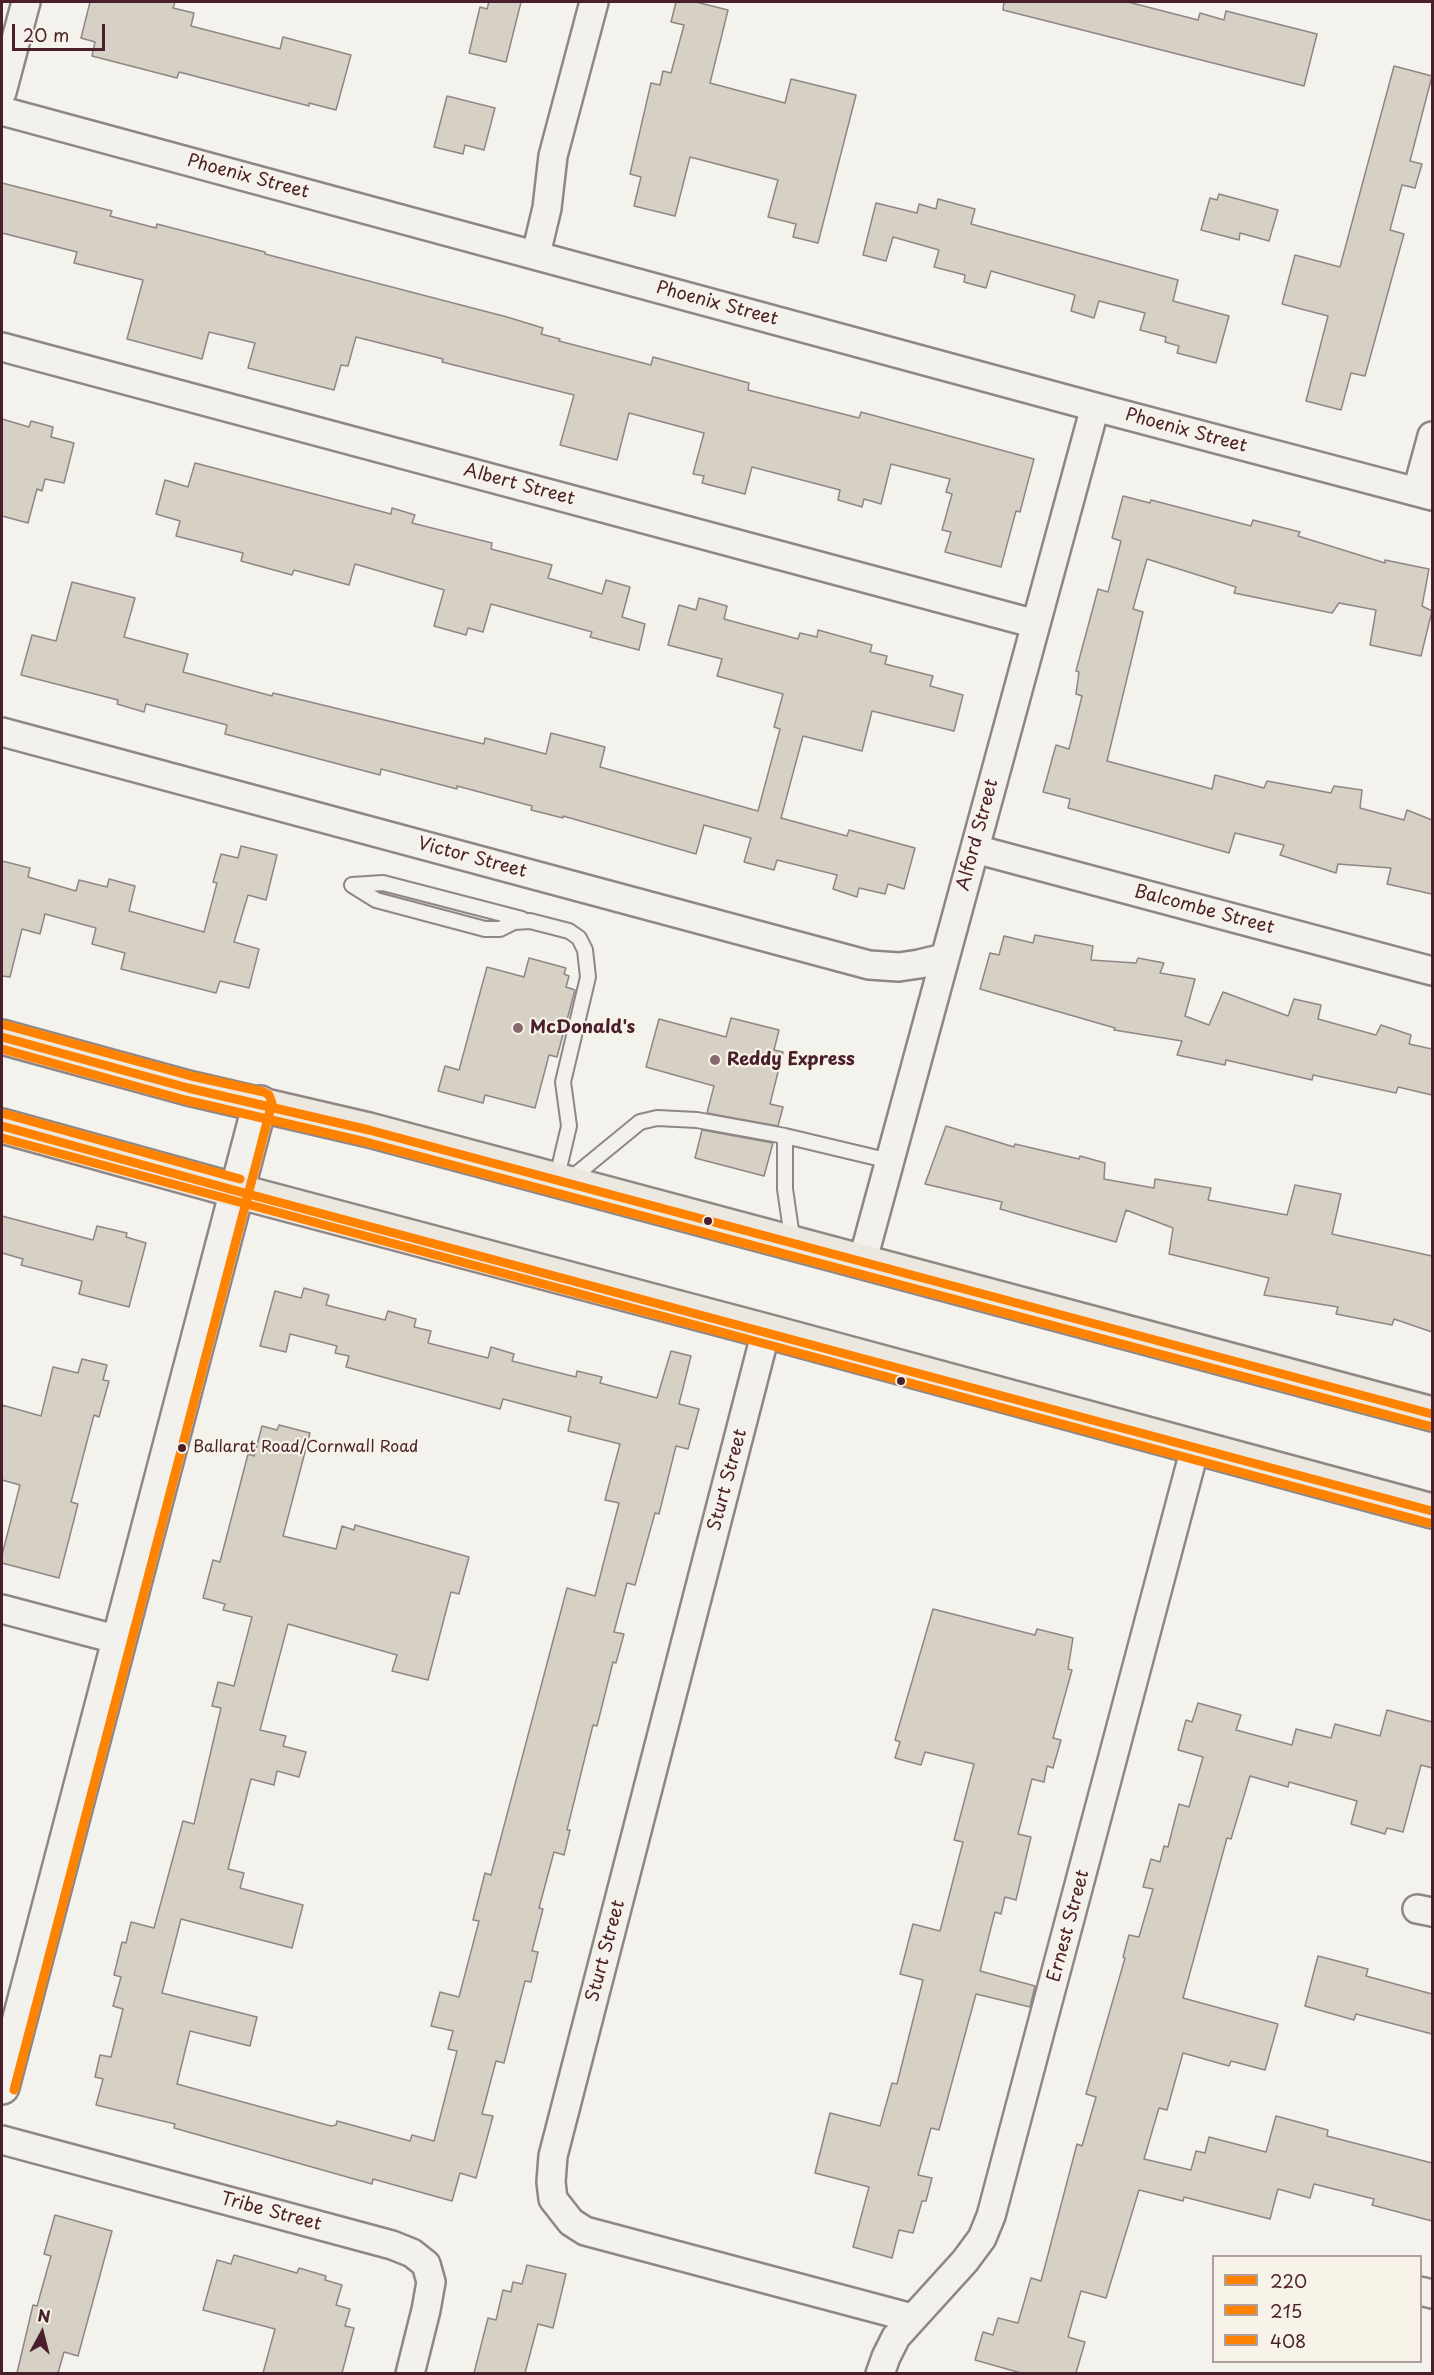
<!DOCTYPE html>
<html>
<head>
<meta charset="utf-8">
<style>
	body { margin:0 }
	#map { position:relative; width:1434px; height:2375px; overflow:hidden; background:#f4f2ec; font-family:"Playpen Sans",sans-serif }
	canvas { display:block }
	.frame { position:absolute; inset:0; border:3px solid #4a1f2b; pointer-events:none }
	.legend { position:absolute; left:1212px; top:2255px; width:210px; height:108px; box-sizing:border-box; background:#f7f3e8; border:2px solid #b29e9c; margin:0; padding:8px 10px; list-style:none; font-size:18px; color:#4a1f2b }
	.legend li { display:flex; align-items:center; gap:12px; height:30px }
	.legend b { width:30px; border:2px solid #b29e9c }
	.north { position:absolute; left:12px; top:2303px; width:60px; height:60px; -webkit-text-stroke:4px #f7f3e8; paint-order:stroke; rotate:7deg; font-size:16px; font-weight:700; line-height:24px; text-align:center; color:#4a1f2b }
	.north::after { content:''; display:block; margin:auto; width:21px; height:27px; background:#4a1f2b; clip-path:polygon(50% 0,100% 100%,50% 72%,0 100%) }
	.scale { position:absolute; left:12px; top:24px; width:93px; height:27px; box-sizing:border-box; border:3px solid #4a1f2b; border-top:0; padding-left:8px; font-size:18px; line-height:21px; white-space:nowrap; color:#4a1f2b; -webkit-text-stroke:4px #f7f3e8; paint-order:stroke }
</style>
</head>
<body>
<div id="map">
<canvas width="1434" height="2375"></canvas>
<div class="frame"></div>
<ul class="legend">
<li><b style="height:8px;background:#ff8200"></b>220</li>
<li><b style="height:8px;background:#ff8200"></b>215</li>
<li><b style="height:8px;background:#ff8200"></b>408</li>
</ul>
<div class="north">N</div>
<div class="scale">20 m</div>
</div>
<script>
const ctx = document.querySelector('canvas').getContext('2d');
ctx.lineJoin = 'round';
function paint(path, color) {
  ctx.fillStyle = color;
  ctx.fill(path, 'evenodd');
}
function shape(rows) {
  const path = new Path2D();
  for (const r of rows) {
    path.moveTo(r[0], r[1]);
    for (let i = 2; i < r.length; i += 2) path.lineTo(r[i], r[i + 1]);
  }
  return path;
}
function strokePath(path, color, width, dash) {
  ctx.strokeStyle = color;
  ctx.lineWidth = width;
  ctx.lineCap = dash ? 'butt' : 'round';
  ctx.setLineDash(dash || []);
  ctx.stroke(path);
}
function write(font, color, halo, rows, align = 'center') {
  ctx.font = font + ' "Playpen Sans",sans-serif';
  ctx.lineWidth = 4.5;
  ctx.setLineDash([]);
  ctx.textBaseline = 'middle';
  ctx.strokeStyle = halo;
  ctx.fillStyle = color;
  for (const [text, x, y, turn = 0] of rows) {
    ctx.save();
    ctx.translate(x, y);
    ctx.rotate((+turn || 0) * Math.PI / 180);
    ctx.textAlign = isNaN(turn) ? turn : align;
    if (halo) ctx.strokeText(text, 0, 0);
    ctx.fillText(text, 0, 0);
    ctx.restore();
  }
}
const building = shape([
	[90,2,175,2,173,8,194,13,191,26,280,49,283,37,351,55,336,110,309,103,309,106,179,72,177,78,92,56,95,42,81,38,90,2],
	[489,2,521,2,506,62,469,53,480,7,487,9,489,2],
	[676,2,696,2,728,10,710,83,785,103,791,79,856,95,818,243,793,237,796,224,768,217,778,180,690,157,675,216,634,206,641,177,630,174,651,83,660,85,663,71,671,73,684,25,671,22,676,2],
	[1004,2,1128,2,1198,20,1200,13,1224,20,1226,11,1317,34,1304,86,1003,10,1004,2],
	[1394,66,1432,76,1410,161,1422,164,1415,188,1402,185,1390,230,1404,234,1365,376,1351,373,1341,410,1306,401,1328,316,1282,304,1295,255,1340,267,1394,66],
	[447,96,495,108,484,150,465,145,463,154,434,147,447,96],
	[2,183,112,211,110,216,156,228,157,224,265,252,265,254,507,317,543,328,541,334,560,339,559,341,651,365,653,357,749,383,748,390,859,418,861,412,1034,459,1020,512,1016,511,1001,567,945,552,951,532,942,530,952,494,946,492,950,479,891,464,881,504,864,499,862,507,838,500,840,490,752,467,745,494,702,483,704,476,693,474,704,433,629,413,617,460,560,445,574,395,442,362,443,359,356,337,348,366,341,365,334,390,248,368,255,343,209,332,202,359,127,339,143,280,74,263,77,252,2,233,2,183],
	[1219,194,1278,210,1269,241,1240,233,1239,240,1201,230,1210,198,1217,200,1219,194],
	[938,199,975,209,971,224,1178,280,1173,301,1229,316,1216,363,1177,353,1179,346,1165,342,1166,337,1140,330,1145,313,1099,301,1094,318,1071,311,1075,295,991,271,986,288,964,282,965,275,934,267,939,250,893,237,886,261,863,255,876,203,917,213,919,204,936,209,938,199],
	[2,419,29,427,31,421,53,427,51,437,74,443,64,483,45,479,42,491,37,489,28,523,2,516,2,419],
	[195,463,391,514,392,508,415,515,412,523,492,543,491,549,552,565,548,578,602,594,606,580,630,587,622,617,645,624,639,650,590,637,592,632,491,604,483,632,468,628,466,635,434,626,444,590,355,564,349,585,294,570,292,575,241,561,243,553,176,536,180,521,156,514,165,480,188,487,195,463],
	[1123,496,1150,503,1151,500,1251,526,1253,520,1300,532,1298,536,1385,563,1385,560,1429,569,1422,606,1432,611,1421,656,1370,645,1376,610,1339,603,1332,613,1234,593,1236,587,1147,559,1133,609,1143,612,1107,761,1212,789,1215,775,1264,788,1267,781,1331,793,1334,786,1362,790,1360,808,1404,820,1407,810,1432,820,1432,894,1387,884,1391,868,1338,864,1336,873,1280,855,1284,845,1235,833,1229,853,1068,808,1070,799,1043,792,1056,745,1069,749,1082,696,1076,694,1079,672,1076,671,1098,589,1108,592,1121,541,1112,538,1123,496],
	[72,582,135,598,124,637,188,654,183,672,272,696,273,693,484,744,485,738,546,754,551,733,605,747,600,767,758,811,780,729,774,727,783,694,717,676,722,659,668,645,679,605,696,610,699,598,727,606,724,619,798,639,800,633,817,637,818,630,872,645,870,652,887,656,885,664,933,676,930,686,963,695,954,731,872,711,862,751,803,736,781,818,847,836,849,830,915,848,904,889,888,884,885,894,859,888,857,897,833,889,837,875,777,860,774,870,744,862,751,838,704,825,696,854,563,816,563,818,531,810,532,806,457,786,457,789,381,769,380,775,323,760,225,734,227,725,146,704,144,712,117,704,118,700,21,675,32,635,56,641,72,582],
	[241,846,277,855,266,900,248,895,234,942,259,949,249,988,220,981,216,993,121,969,125,953,92,944,96,928,45,914,40,934,22,929,10,977,2,976,2,861,30,868,28,877,76,891,79,880,107,887,109,879,135,886,129,911,204,932,217,883,213,882,221,854,238,858,241,846],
	[1035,935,1093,946,1091,960,1136,963,1138,958,1164,963,1160,973,1195,979,1185,1016,1209,1025,1223,992,1288,1016,1294,999,1321,1005,1318,1019,1376,1035,1381,1025,1411,1035,1409,1044,1432,1049,1432,1095,1398,1087,1396,1093,1313,1075,1312,1080,1226,1060,1225,1065,1177,1055,1182,1041,1114,1030,1115,1028,980,989,990,953,999,955,1004,936,1033,943,1035,935],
	[529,958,566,968,564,974,569,976,566,987,575,990,557,1057,549,1055,535,1108,485,1095,483,1103,438,1091,445,1066,459,1070,487,967,524,977,529,958],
	[731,1018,779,1030,774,1050,783,1052,770,1104,783,1107,778,1126,707,1113,714,1086,646,1067,659,1019,726,1037,731,1018],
	[946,1126,1014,1147,1015,1144,1079,1159,1080,1156,1105,1163,1104,1179,1154,1188,1155,1179,1211,1188,1208,1200,1287,1215,1295,1185,1341,1194,1332,1234,1432,1256,1432,1332,1394,1319,1392,1325,1336,1314,1338,1307,1264,1295,1269,1278,1169,1254,1173,1228,1126,1210,1116,1242,1000,1209,1002,1202,925,1184,946,1126],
	[702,1130,773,1143,764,1176,695,1158,702,1130],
	[2,1216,93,1240,97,1226,127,1233,126,1237,146,1243,129,1307,79,1294,82,1281,21,1265,23,1259,2,1253,2,1216],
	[304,1288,329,1295,326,1305,385,1320,388,1311,416,1319,414,1327,431,1331,428,1343,488,1358,491,1347,514,1354,512,1361,576,1377,577,1371,602,1377,600,1383,657,1398,671,1351,691,1356,679,1404,699,1409,688,1449,676,1446,659,1514,655,1513,635,1585,627,1583,614,1632,624,1634,616,1663,613,1662,597,1726,593,1725,567,1830,570,1830,564,1855,554,1852,539,1908,543,1909,532,1951,538,1952,531,1982,525,1981,504,2063,496,2061,482,2114,493,2116,486,2142,476,2178,460,2173,452,2201,373,2179,372,2184,174,2128,175,2124,96,2105,103,2079,95,2077,100,2055,111,2057,123,2009,113,2006,121,1977,114,1975,122,1942,126,1943,131,1922,154,1928,183,1821,194,1824,221,1708,212,1706,218,1682,234,1686,252,1617,223,1610,225,1604,203,1598,213,1560,220,1562,248,1454,254,1456,262,1426,277,1430,279,1425,310,1433,283,1536,336,1549,342,1526,354,1530,355,1525,469,1557,459,1594,451,1592,428,1680,392,1671,397,1655,288,1624,260,1730,286,1736,283,1746,306,1752,299,1777,277,1771,274,1785,251,1779,228,1869,244,1873,240,1888,303,1905,292,1948,181,1919,162,1993,257,2017,250,2046,190,2031,177,2084,331,2126,336,2125,337,2121,410,2141,412,2135,434,2141,457,2051,448,2049,453,2031,431,2026,440,1992,459,1997,479,1921,473,1920,485,1873,491,1875,567,1588,595,1596,619,1503,605,1500,620,1444,568,1431,571,1417,503,1399,500,1409,346,1367,349,1356,335,1353,337,1346,290,1334,286,1352,260,1346,275,1291,301,1298,304,1288],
	[82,1359,107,1365,103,1380,109,1381,99,1417,94,1415,71,1502,78,1504,59,1578,2,1563,2,1555,20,1485,2,1480,2,1405,41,1416,53,1367,78,1373,82,1359],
	[933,1609,1035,1635,1037,1629,1073,1638,1068,1669,1072,1670,1053,1738,1061,1740,1053,1768,1047,1766,1044,1782,1032,1779,1018,1834,1031,1837,1016,1900,1005,1897,1001,1914,995,1912,980,1971,1035,1986,1030,2007,976,1994,939,2130,931,2128,918,2175,932,2178,926,2201,922,2201,913,2233,899,2230,892,2258,853,2247,869,2187,815,2173,830,2113,880,2126,892,2083,897,2084,923,1980,900,1974,913,1924,940,1931,963,1842,954,1840,974,1764,925,1752,921,1765,895,1758,900,1742,895,1740,933,1609],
	[1198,1703,1241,1715,1236,1730,1292,1745,1296,1729,1331,1738,1335,1724,1380,1736,1387,1710,1432,1722,1432,1768,1421,1765,1403,1832,1387,1828,1385,1834,1351,1824,1357,1801,1289,1782,1288,1787,1250,1776,1231,1839,1227,1838,1183,1998,1278,2024,1265,2070,1231,2061,1229,2066,1183,2053,1167,2110,1159,2108,1144,2159,1191,2170,1196,2151,1205,2153,1209,2137,1266,2152,1276,2116,1328,2130,1327,2136,1432,2163,1432,2221,1372,2205,1374,2199,1314,2184,1310,2198,1278,2189,1270,2219,1184,2197,1183,2201,1139,2190,1106,2298,1081,2291,1068,2337,1085,2342,1076,2373,1021,2373,975,2360,983,2332,993,2335,998,2318,1018,2323,1031,2278,1041,2281,1077,2144,1082,2146,1096,2097,1086,2094,1125,1958,1123,1957,1129,1935,1139,1937,1153,1889,1143,1887,1151,1859,1160,1862,1164,1846,1168,1847,1179,1804,1189,1807,1203,1757,1178,1750,1186,1720,1192,1722,1198,1703],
	[1318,1956,1368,1969,1366,1976,1432,1994,1432,2034,1356,2014,1354,2020,1305,2006,1318,1956],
	[55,2215,112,2231,78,2356,64,2352,58,2373,17,2373,33,2305,37,2306,51,2256,44,2254,55,2215],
	[234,2255,297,2273,299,2268,326,2276,325,2280,342,2285,336,2305,350,2309,345,2326,354,2328,342,2373,263,2373,275,2329,203,2310,217,2260,231,2264,234,2255],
	[527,2265,566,2274,553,2328,538,2324,525,2373,474,2373,488,2318,496,2320,503,2290,511,2292,513,2282,522,2284,527,2265]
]);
const service = shape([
	[352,885,376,900,485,929,500,929,514,922,530,921,569,931,579,938,585,950,588,977,563,1082,569,1126,556,1181],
	[352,885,383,883,522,919],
	[785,1136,785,1189,793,1244],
	[568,1181,640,1122,657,1118,697,1120,785,1136,890,1161]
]);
const minor = shape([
	[2,92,26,2],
	[2,111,1095,407,1432,496],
	[536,254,547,208,553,156,594,2],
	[2,347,1036,624],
	[1417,491,1432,436],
	[2,732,869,965,899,967,919,964,944,958],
	[975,849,1432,971],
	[862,1263,1095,407],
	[766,1331,553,2156,551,2182,553,2199,571,2222,585,2231,912,2318],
	[2,1609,119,1640],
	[1417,1909,1432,1912],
	[2,2140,392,2245,412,2253,426,2264,431,2282,426,2310,410,2374],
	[1420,2291,1432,2294],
	[880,2374,886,2357,896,2337,965,2261,982,2238,991,2216,1195,1448]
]);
const tertiary = shape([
	[2,2087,260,1103]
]);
const trunk = shape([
	[2,1037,188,1088,369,1130,1432,1414],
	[2,1126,237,1191,766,1331,1432,1511]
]);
const bus1 = shape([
	[2,1037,188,1088,369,1130,1432,1414],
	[2,1126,237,1191,1432,1511]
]);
const bus2 = shape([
	[2,1049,185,1100,366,1142,1429,1426],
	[2,1138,1429,1523]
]);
const bus3 = shape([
	[5,1025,191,1076,264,1092,269,1095,272,1103,14,2090],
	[5,1114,240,1179]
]);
const markers = [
	[518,1028,6,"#86696f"],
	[715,1060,6,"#86696f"],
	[708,1221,5,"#4a1f2b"],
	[901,1381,5,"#4a1f2b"],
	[182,1448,5,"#4a1f2b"]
];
const busNames = [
	["Ballarat Road/Cornwall Road",193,1448]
];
const streetNames = [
	["Phoenix Street",248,177,15],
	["Phoenix Street",717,304,15],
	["Phoenix Street",1186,431,15],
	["Albert Street",519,485,15],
	["Alford Street",978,835,-75],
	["Victor Street",472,858,15],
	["Balcombe Street",1204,910,15],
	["Sturt Street",728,1480,-75],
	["Ernest Street",1069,1926,-75],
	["Sturt Street",606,1951,-75],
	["Tribe Street",271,2212,15]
];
const poiNames = [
	["McDonald's",530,1028],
	["Reddy Express",727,1060]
];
paint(building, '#d7d0c4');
strokePath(building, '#8f8685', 1.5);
strokePath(service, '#8f8685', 18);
strokePath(minor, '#8f8685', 32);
strokePath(tertiary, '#8f8685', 38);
strokePath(trunk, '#8f8685', 38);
strokePath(service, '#f2f1ed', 14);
strokePath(minor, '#f2f1ed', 27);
strokePath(tertiary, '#f2f1ed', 33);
strokePath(trunk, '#ede8df', 33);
strokePath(bus1, '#ff8200', 9);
strokePath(bus2, '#ff8200', 9);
strokePath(bus3, '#ff8200', 9);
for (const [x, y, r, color] of markers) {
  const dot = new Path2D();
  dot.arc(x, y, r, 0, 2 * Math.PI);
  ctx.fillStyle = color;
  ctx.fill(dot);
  strokePath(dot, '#f7f3e8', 2);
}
write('16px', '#4a1f2b', '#f7f3e8', busNames, 'left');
write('18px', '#4a1f2b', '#f7f3e8', streetNames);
write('bold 18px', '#4a1f2b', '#f7f3e8', poiNames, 'left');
</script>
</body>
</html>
